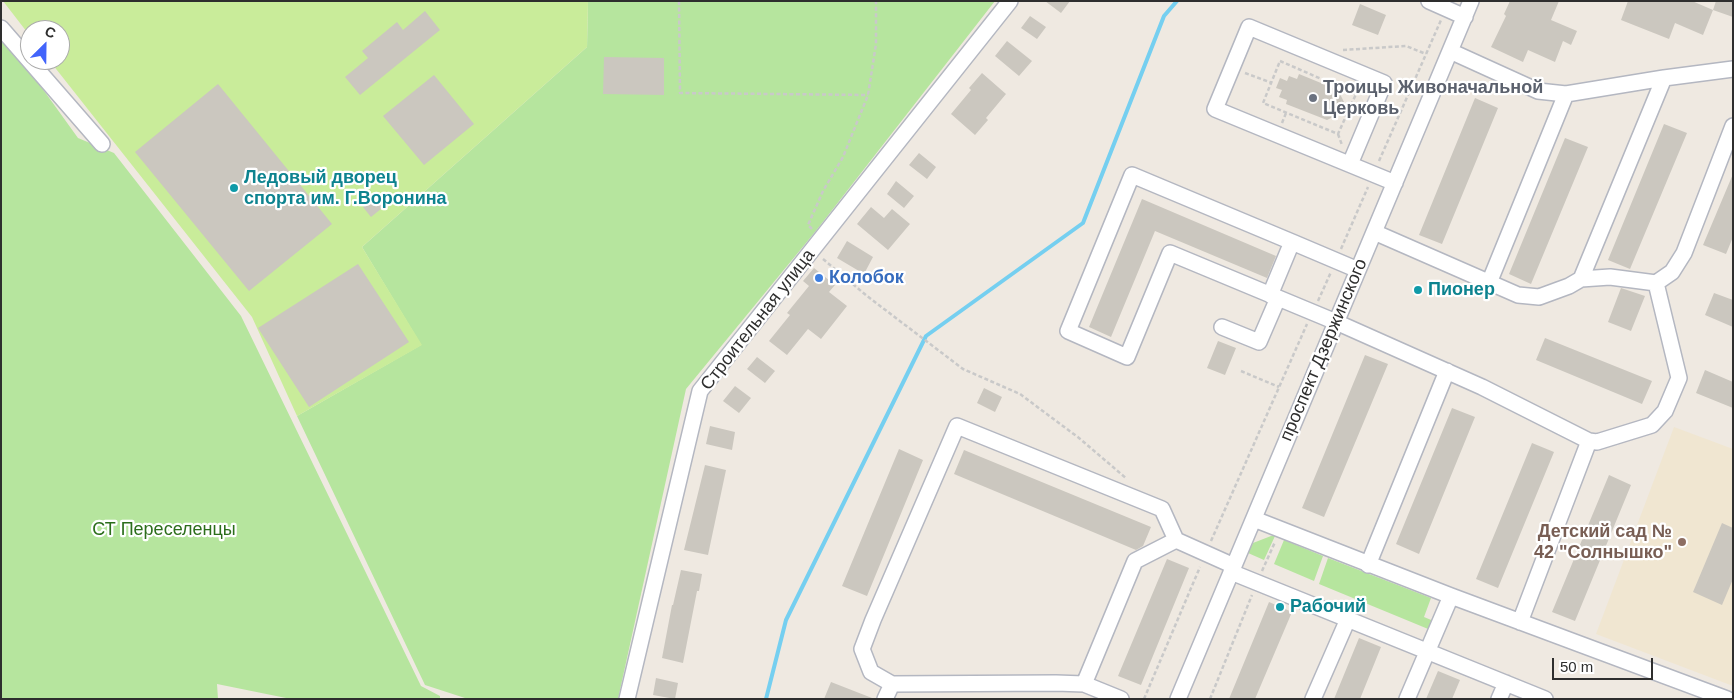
<!DOCTYPE html>
<html>
<head>
<meta charset="utf-8">
<style>
	body { margin:0 }
	#map { position:relative; width:1734px; height:700px; overflow:hidden; background:#efe9e1; font-family:Helvetica,sans-serif }
	canvas { display:block }
	.frame { position:absolute; inset:0; border:2px solid #2e2e2e; pointer-events:none }
	.north { position:absolute; left:20px; top:20px; width:50px; height:50px; box-sizing:border-box; background:#fff; border:1px solid #ababab; border-radius:50%; rotate:23deg; font-size:14px; font-weight:700; line-height:20px; text-align:center; color:#2e2e2e }
	.north::after { content:''; display:block; margin:auto; width:18px; height:22px; background:#4264fb; clip-path:polygon(50% 0,100% 100%,50% 72%,0 100%) }
	.scale { position:absolute; left:1552px; top:658px; width:101px; height:22px; box-sizing:border-box; border:2px solid #2e2e2e; border-top:0; padding-left:6px; font-size:15px; line-height:18px; white-space:nowrap; color:#2e2e2e; -webkit-text-stroke:4px #fff; paint-order:stroke }
</style>
</head>
<body>
<div id="map">
<canvas width="1734" height="700"></canvas>
<div class="frame"></div>
<div class="north">С</div>
<div class="scale">50 m</div>
</div>
<script>
const ctx = document.querySelector('canvas').getContext('2d');
ctx.lineJoin = 'round';
function paint(path, color) {
  ctx.fillStyle = color;
  ctx.fill(path, 'evenodd');
}
function shape(rows) {
  const path = new Path2D();
  for (const r of rows) {
    path.moveTo(r[0], r[1]);
    for (let i = 2; i < r.length; i += 2) path.lineTo(r[i], r[i + 1]);
  }
  return path;
}
function strokePath(path, color, width, dash) {
  ctx.strokeStyle = color;
  ctx.lineWidth = width;
  ctx.lineCap = dash ? 'butt' : 'round';
  ctx.setLineDash(dash || []);
  ctx.stroke(path);
}
function write(font, color, halo, rows, align = 'center') {
  ctx.font = font + ' Helvetica,sans-serif';
  ctx.lineWidth = 4.5;
  ctx.setLineDash([]);
  ctx.textBaseline = 'middle';
  ctx.strokeStyle = halo;
  ctx.fillStyle = color;
  for (const [text, x, y, turn = 0] of rows) {
    ctx.save();
    ctx.translate(x, y);
    ctx.rotate((+turn || 0) * Math.PI / 180);
    ctx.textAlign = isNaN(turn) ? turn : align;
    if (halo) ctx.strokeText(text, 0, 0);
    ctx.fillText(text, 0, 0);
    ctx.restore();
  }
}
const education = shape([
	[1674,427,1733,449,1733,686,1596,634]
]);
const green = shape([
	[588,1,995,1,815,232,686,389,618,699,468,699,425,685,297,416,421,345,362,247,587,47],
	[1,31,78,138,114,153,241,316,421,686,440,696,440,699,291,699,217,684,218,699,1,699],
	[1271,536,1275,536,1264,560,1248,553,1253,543],
	[1284,540,1323,556,1314,581,1274,564],
	[1328,558,1431,598,1424,617,1436,622,1433,631,1319,584]
]);
const pitch = shape([
	[3,1,588,1,587,47,362,247,422,345,297,416,252,317,49,60,60,60,60,30,30,30,30,36]
]);
const stream = shape([
	[766,699,786,620,926,336,1083,223,1164,16,1177,1]
]);
const building = shape([
	[1045,1,1070,1,1061,13],
	[1510,1,1559,1,1551,20,1577,31,1571,45,1563,41,1555,62,1528,50,1523,62,1491,47,1506,16,1504,14],
	[1628,1,1692,1,1713,10,1703,35,1675,23,1669,39,1621,20],
	[1716,1,1733,1,1733,17,1713,10],
	[1360,4,1386,15,1378,35,1352,25],
	[425,11,440,30,360,95,345,77,368,58,362,51,397,22,403,30],
	[1030,16,1046,27,1037,39,1021,28],
	[1007,41,1032,61,1019,76,995,56],
	[604,57,664,58,664,95,603,94],
	[982,73,1006,94,986,118,988,120,975,135,951,114,971,90,969,88],
	[1299,74,1338,90,1344,102,1337,115,1327,120,1286,104,1287,100,1279,97,1282,90,1276,88,1280,78,1287,81,1289,76,1297,79],
	[434,75,474,124,424,165,383,116],
	[218,84,332,224,249,291,135,152],
	[1475,98,1498,108,1442,244,1419,235],
	[1664,124,1687,133,1630,269,1608,260],
	[1565,138,1588,147,1531,284,1509,274],
	[919,153,936,167,927,179,909,165],
	[1733,174,1733,237,1726,254,1703,245],
	[896,181,914,196,904,208,887,194],
	[378,194,387,204,371,217,363,207],
	[1142,199,1276,256,1267,278,1155,231,1111,337,1089,327],
	[871,207,884,218,892,209,910,224,888,250,857,224],
	[847,241,873,257,864,274,837,258],
	[358,264,409,342,309,407,258,328],
	[814,268,835,285,829,292,847,306,821,339,808,329,787,355,769,341,790,315,787,313,809,286,803,281],
	[1621,288,1645,296,1631,331,1608,322],
	[1714,293,1733,300,1733,327,1705,315],
	[1545,338,1652,381,1642,404,1536,360],
	[1218,341,1236,348,1225,375,1207,368],
	[1365,355,1388,364,1324,517,1302,508],
	[757,357,775,371,765,383,747,369],
	[1705,370,1733,382,1733,408,1696,393],
	[735,386,751,398,739,413,723,401],
	[984,388,1002,397,995,412,977,403],
	[1452,408,1475,417,1419,554,1396,544],
	[710,426,735,432,732,450,706,444],
	[1532,443,1554,452,1498,588,1476,579],
	[899,449,923,460,867,596,842,586],
	[964,450,1151,527,1143,546,1136,550,954,474],
	[705,465,726,470,708,555,684,550],
	[1609,475,1631,485,1575,621,1552,612],
	[1722,523,1733,528,1733,579,1722,605,1693,592],
	[1167,559,1189,568,1141,685,1118,676],
	[681,570,702,574,699,591,697,591,683,663,662,658,672,605,673,605],
	[1269,602,1292,612,1255,699,1229,699],
	[1359,638,1381,647,1360,699,1334,699],
	[1438,671,1460,680,1452,699,1426,699],
	[656,678,678,683,675,699,653,695],
	[831,682,872,698,872,699,824,699]
]);
const path = shape([
	[679,1,680,93,868,95],
	[1343,50,1406,46,1426,54],
	[1280,61,1356,94,1338,134,1263,103,1280,61],
	[1245,73,1272,83],
	[1282,123,1286,113],
	[1338,134,1342,145],
	[1379,161,1441,20],
	[812,229,808,225,823,191,843,157,868,95,876,44,876,1],
	[1341,249,1368,187],
	[823,259,867,296,963,369,1020,394,1079,438,1127,479],
	[1318,301,1331,272],
	[1241,371,1279,387],
	[1211,541,1307,324],
	[1262,571,1275,542],
	[1144,699,1200,567],
	[1210,699,1252,595]
]);
const minor = shape([
	[1429,1,1465,17],
	[1,28,102,144],
	[1450,51,1538,91,1566,94,1664,78,1733,69],
	[1350,164,1384,83,1249,27,1215,109,1395,183],
	[1374,232,1518,295,1539,297,1569,286,1581,279,1610,277,1656,283,1672,272,1684,253,1733,126],
	[1292,242,1132,175,1068,331,1127,357,1170,253,1336,322,1482,387,1589,441,1597,442,1652,425,1665,411,1679,378,1656,283],
	[1581,279,1664,78],
	[1489,283,1566,94],
	[1270,295,1292,242,1358,270],
	[1222,327,1259,342,1278,298],
	[1254,519,1451,596,1727,699],
	[1368,565,1447,371],
	[1231,572,1545,699],
	[1520,622,1589,441],
	[1084,684,1135,561,1176,540],
	[627,699,700,391,1010,1],
	[885,699,892,684],
	[1121,699,1084,684,1056,683,892,684,871,672,862,649,873,620,957,426,1162,509,1176,540,1234,566],
	[1178,699,1471,1],
	[1313,699,1348,619],
	[1407,699,1451,596],
	[1499,699,1506,683]
]);
const markers = [
	[1313,98,5,"#6b7280"],
	[234,188,5,"#0f9aa8"],
	[819,278,5,"#3f7fe0"],
	[1418,290,5,"#0f9aa8"],
	[1682,542,5,"#8d6e63"],
	[1280,607,5,"#0f9aa8"]
];
const worshipNames = [
	["Троицы Живоначальной",1323,88],
	["Церковь",1323,109]
];
const cultureNames = [
	["Ледовый дворец",244,178],
	["спорта им. Г.Воронина",244,199],
	["Пионер",1428,290],
	["Рабочий",1290,607]
];
const shopNames = [
	["Колобок",829,278]
];
const streetNames = [
	["Строительная улица",758,320,-52],
	["проспект Дзержинского",1324,350,-67]
];
const parkNames = [
	["СТ Переселенцы",164,530]
];
const educationNames = [
	["Детский сад №",1672,532],
	["42 \"Солнышко\"",1672,553]
];
paint(education, '#f0e6d1');
paint(green, '#b6e59e');
paint(pitch, '#c9ec9a');
strokePath(stream, '#75cff0', 4);
paint(building, '#cbc7bf');
strokePath(minor, '#b4b7c1', 18);
strokePath(path, '#c9c9c9', 2.5, [4, 2.5]);
strokePath(minor, '#fff', 15);
for (const [x, y, r, color] of markers) {
  const dot = new Path2D();
  dot.arc(x, y, r, 0, 2 * Math.PI);
  ctx.fillStyle = color;
  ctx.fill(dot);
  strokePath(dot, '#fff', 2);
}
write('bold 18px', '#5b616d', '#fff', worshipNames, 'left');
write('bold 18px', '#0d838f', '#fff', cultureNames, 'left');
write('bold 18px', '#366cbe', '#fff', shopNames, 'left');
write('18px', '#2e2e2e', '#fff', streetNames);
write('18px', '#2c6e1b', '#fff', parkNames);
write('bold 18px', '#785e54', '#fff', educationNames, 'right');
</script>
</body>
</html>
